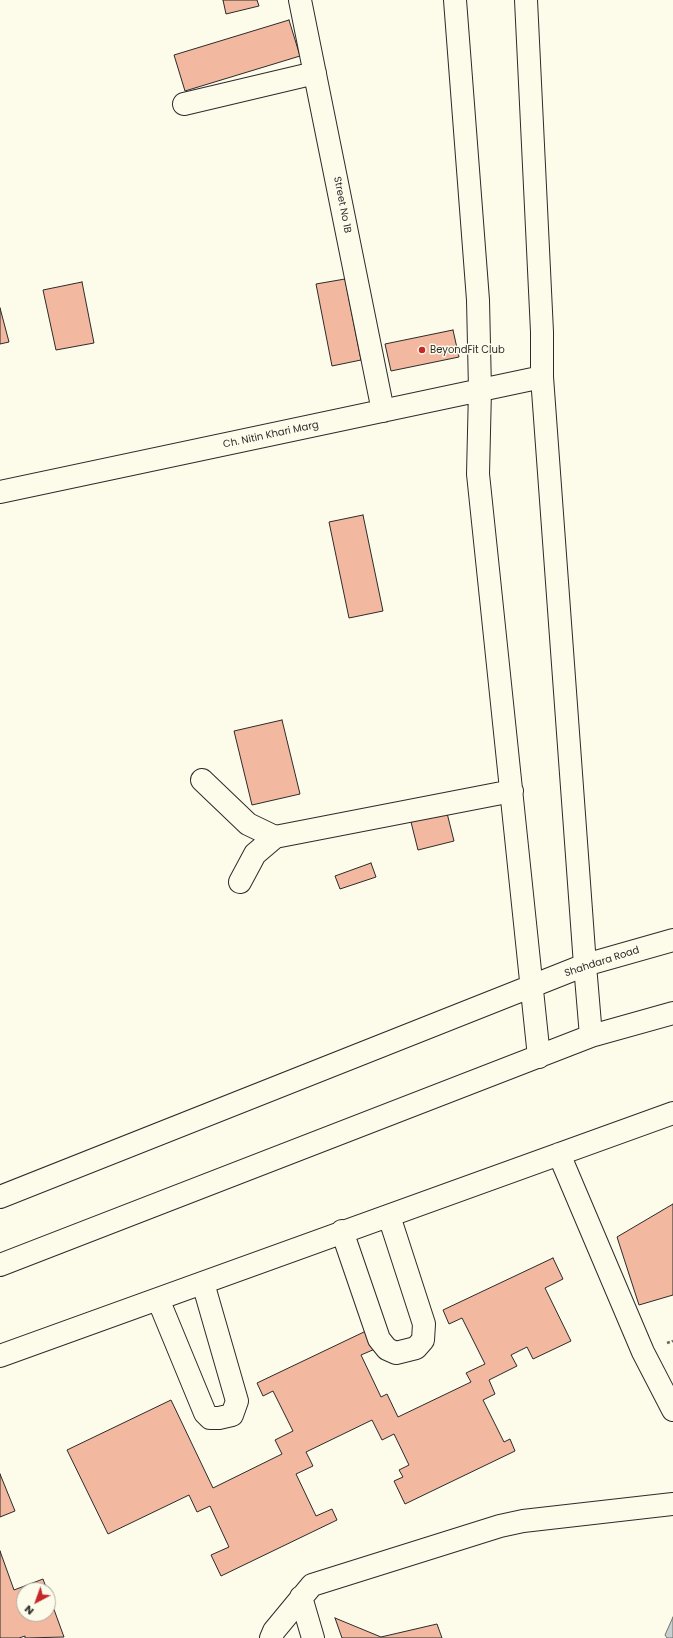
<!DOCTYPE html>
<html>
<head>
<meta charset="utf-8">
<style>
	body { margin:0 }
	#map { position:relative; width:673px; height:1638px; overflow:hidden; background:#fdfbea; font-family:Poppins,sans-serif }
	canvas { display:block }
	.north { position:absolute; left:16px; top:1582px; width:40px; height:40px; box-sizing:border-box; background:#fdfbea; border:1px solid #a9a89e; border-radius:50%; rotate:221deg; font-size:11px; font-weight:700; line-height:16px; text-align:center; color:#2b2b2b }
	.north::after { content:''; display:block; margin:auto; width:14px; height:18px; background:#c62828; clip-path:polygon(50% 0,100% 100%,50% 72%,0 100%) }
</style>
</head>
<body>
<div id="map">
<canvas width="673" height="1638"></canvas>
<div class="north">N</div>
</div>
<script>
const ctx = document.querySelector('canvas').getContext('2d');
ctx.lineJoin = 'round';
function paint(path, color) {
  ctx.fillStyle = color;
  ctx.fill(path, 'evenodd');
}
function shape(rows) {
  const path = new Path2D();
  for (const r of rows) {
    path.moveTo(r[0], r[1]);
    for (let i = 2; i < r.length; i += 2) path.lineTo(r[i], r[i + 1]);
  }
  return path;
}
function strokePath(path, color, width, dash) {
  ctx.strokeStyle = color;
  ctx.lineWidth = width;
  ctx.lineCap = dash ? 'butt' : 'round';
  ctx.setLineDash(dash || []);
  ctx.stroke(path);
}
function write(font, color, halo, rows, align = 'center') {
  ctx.font = font + ' Poppins,sans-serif';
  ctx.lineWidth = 3;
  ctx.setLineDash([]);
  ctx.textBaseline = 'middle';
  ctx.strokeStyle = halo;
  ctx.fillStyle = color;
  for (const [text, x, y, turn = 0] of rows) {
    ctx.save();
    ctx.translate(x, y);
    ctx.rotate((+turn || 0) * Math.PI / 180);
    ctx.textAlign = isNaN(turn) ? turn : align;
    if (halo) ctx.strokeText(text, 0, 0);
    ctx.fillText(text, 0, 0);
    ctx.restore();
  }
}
const water = shape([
	[673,1617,673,1638,667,1638,665,1635,673,1617]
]);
const building = shape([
	[223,0,257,0,259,6,226,14,223,0],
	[289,20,300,56,185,91,174,55,289,20],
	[345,279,361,360,332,366,316,284,345,279],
	[82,282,94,343,56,350,43,290,82,282],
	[0,308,9,342,0,344,0,308],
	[453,330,459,357,391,371,385,344,453,330],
	[363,515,383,611,349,618,329,522,363,515],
	[282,720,300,794,252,805,234,731,282,720],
	[447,813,454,841,418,850,411,822,447,813],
	[371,863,376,877,340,889,335,876,371,863],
	[673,1204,673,1295,639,1305,617,1237,673,1204],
	[553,1258,563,1279,545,1288,571,1341,533,1359,527,1347,511,1355,517,1366,489,1380,495,1394,483,1400,504,1442,510,1439,515,1451,405,1504,394,1481,403,1477,399,1470,409,1465,394,1434,382,1440,372,1420,306,1452,313,1466,296,1474,316,1516,332,1509,337,1520,221,1576,211,1555,229,1547,210,1506,197,1512,189,1495,108,1534,67,1450,171,1400,213,1488,282,1454,275,1440,293,1431,273,1391,263,1396,257,1383,366,1331,375,1349,361,1355,381,1397,387,1394,398,1417,471,1382,466,1373,485,1364,462,1318,449,1324,443,1310,553,1258],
	[0,1474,15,1511,0,1517,0,1474],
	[0,1551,14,1590,43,1579,47,1590,24,1590,24,1614,48,1614,48,1593,64,1637,25,1638,25,1636,19,1638,0,1638,0,1551],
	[335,1618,381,1637,437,1624,442,1638,342,1638,335,1618]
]);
const path = shape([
	[667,1343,673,1341]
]);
const minor = shape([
	[300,0,383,411],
	[455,0,478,300,480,390,478,474,539,1057],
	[526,0,542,332,542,377,585,965,591,1036],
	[184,104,315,73],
	[0,492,542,377],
	[202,780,248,824,275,837,512,791],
	[240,882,255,854,275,837],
	[559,1154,643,1352,673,1410],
	[0,1197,585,965,673,940],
	[342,1231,379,1339,387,1349,396,1353,416,1348,423,1340,424,1324,389,1216],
	[0,1265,591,1036,673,1013],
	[158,1299,205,1413,210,1418,219,1418,232,1415,237,1401,203,1283],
	[0,1356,673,1113],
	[301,1597,313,1638],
	[271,1638,274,1631,312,1585,500,1526,523,1521,673,1504]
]);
const markers = [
	[422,350,4,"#c62828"]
];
const streetNames = [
	["Street No 1B",342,205,79],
	["Ch. Nitin Khari Marg",271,435,-12],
	["Shahdara Road",602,962,-18]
];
const poiNames = [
	["BeyondFit Club",430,350]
];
paint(water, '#c7d0d0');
strokePath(water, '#74746e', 1);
paint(building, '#f2b8a0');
strokePath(building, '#2b2b2b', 1);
strokePath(minor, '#2b2b2b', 24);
strokePath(path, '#6a6964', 2.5, [3, 2]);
strokePath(minor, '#fdfbea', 22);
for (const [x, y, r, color] of markers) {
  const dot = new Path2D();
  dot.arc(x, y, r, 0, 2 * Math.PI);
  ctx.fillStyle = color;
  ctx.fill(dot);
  strokePath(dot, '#fdfbea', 1.5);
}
write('10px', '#2b2b2b', '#fdfbea', streetNames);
write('10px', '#2b2b2b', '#fdfbea', poiNames, 'left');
</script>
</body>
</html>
